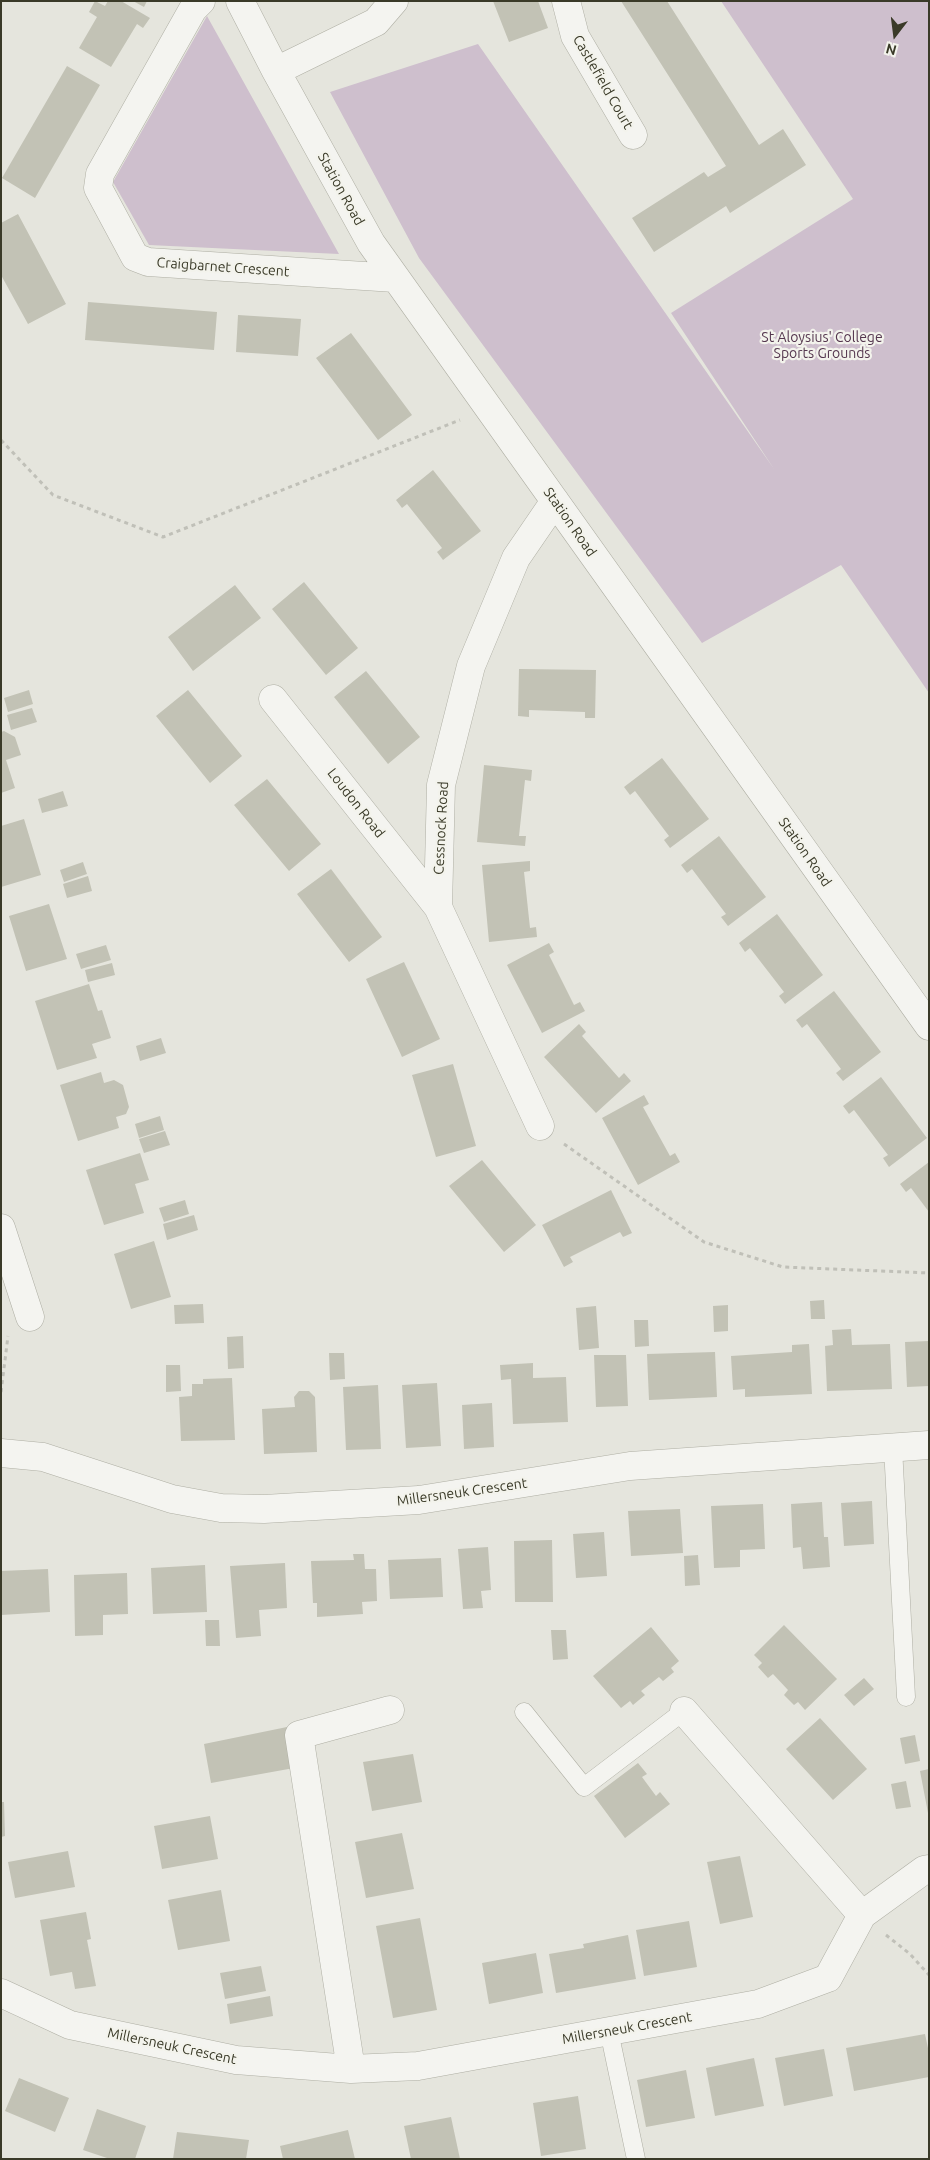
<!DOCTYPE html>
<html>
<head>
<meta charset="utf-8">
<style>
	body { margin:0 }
	#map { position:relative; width:930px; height:2160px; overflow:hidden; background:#e5e5dd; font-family:Ubuntu,sans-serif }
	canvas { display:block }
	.frame { position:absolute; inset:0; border:2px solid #3a3a28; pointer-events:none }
	.north { position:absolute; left:870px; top:10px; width:50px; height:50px; -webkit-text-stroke:4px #f3f3ec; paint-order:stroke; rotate:195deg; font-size:14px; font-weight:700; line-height:20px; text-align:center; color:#3a3a28 }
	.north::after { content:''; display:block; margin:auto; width:18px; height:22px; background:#3a3a28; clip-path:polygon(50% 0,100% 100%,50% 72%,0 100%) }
</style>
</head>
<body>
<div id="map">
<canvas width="930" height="2160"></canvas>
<div class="frame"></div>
<div class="north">N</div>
</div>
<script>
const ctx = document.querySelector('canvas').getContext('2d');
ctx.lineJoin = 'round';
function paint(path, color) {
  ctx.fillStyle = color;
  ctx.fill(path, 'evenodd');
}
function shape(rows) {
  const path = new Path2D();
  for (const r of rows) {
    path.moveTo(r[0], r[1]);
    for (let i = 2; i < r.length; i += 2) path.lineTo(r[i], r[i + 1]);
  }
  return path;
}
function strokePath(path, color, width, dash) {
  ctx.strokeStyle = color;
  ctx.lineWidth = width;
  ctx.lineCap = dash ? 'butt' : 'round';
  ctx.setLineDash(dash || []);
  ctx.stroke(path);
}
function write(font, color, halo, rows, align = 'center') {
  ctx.font = font + ' Ubuntu,sans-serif';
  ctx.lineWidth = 4.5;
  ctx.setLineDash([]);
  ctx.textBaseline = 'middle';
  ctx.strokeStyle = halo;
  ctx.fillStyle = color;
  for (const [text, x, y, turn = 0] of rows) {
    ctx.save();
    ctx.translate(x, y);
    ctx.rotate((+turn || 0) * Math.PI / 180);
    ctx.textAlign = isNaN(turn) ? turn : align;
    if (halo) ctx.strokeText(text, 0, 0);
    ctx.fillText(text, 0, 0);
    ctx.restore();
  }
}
const green = shape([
	[721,1,929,1,929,693,841,565,702,643,419,258,330,92,478,44,774,469,671,313,853,199],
	[207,16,339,254,149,245,113,182]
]);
const building = shape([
	[95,1,105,6,108,1,121,1,150,18,143,28,137,24,111,67,79,48,97,17,89,12],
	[133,1,147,1,144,7],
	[493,1,538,1,548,28,509,42],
	[621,1,667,1,759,145,783,129,806,165,730,213,726,206,654,252,632,218,704,172,708,177,726,166],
	[67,66,100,85,35,198,2,178],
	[18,214,66,304,28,324,1,275,1,223],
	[88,302,217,312,214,350,85,340],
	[238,315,301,319,298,356,236,352],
	[351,333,412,415,378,440,316,358],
	[433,470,481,531,443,560,437,552,442,548,407,504,402,508,396,500],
	[304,582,358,648,326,675,272,609],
	[235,585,261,618,193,671,168,637],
	[519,669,596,670,595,718,585,718,585,712,529,710,529,717,518,716],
	[366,671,420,737,388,764,334,697],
	[29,690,33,704,8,712,4,698],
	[188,690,242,756,210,783,156,716],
	[32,708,37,722,11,730,7,715],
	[4,731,15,737,21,755,6,760,15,788,1,793,1,732],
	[662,758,709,819,670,848,664,840,669,836,635,791,630,795,624,787],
	[484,765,532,770,531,781,525,780,519,836,526,836,525,846,477,842],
	[267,779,321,844,289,871,234,805],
	[63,791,68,806,42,813,38,799],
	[24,819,41,875,1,887,1,826],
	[719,836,766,897,728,926,721,917,726,914,692,869,687,873,681,865],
	[530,861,530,871,524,872,530,928,536,927,537,937,489,942,482,865],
	[83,862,87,874,64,882,60,870],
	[331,869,382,937,349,962,297,894],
	[88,876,92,891,67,898,63,884],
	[49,904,67,959,26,971,9,916],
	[777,914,823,975,785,1004,779,996,784,992,750,948,745,952,739,943],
	[549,943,554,952,549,955,574,1005,580,1002,585,1011,542,1033,507,965],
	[106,945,111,960,81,969,76,954],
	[404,962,440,1039,402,1057,366,979],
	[112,963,115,975,88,982,85,970],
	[89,984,98,1011,102,1010,111,1038,92,1044,97,1058,57,1070,35,1001],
	[834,991,881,1052,843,1081,836,1073,841,1069,807,1024,802,1028,796,1020],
	[579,1024,586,1032,582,1036,619,1078,624,1073,631,1081,596,1113,544,1057],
	[161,1038,166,1053,140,1061,136,1046],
	[453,1064,476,1146,436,1157,412,1075],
	[101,1072,104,1083,114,1080,123,1085,129,1107,126,1114,116,1117,119,1128,78,1141,60,1085],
	[881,1077,927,1138,889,1167,883,1158,888,1155,854,1110,849,1114,843,1106],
	[644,1095,649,1104,643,1107,670,1156,675,1153,680,1162,638,1185,602,1118],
	[160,1116,164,1130,139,1138,135,1124],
	[165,1131,170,1145,144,1153,139,1139],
	[140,1153,149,1180,135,1184,144,1213,104,1225,86,1170],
	[482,1160,536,1225,504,1252,449,1186],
	[929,1162,929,1212,911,1188,906,1192,900,1184],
	[611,1190,632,1233,623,1237,620,1232,570,1257,573,1262,564,1267,542,1225],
	[185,1200,189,1214,164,1222,159,1208],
	[194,1215,198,1230,167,1240,163,1224],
	[154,1241,171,1297,131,1309,114,1254],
	[824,1300,825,1319,811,1319,810,1301],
	[203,1304,204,1323,175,1324,174,1305],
	[728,1305,728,1331,714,1332,713,1306],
	[596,1306,599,1348,579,1350,576,1308],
	[634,1320,648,1320,649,1346,635,1347],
	[851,1329,852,1345,890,1344,892,1389,827,1391,825,1346,833,1345,832,1330],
	[243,1336,244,1368,228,1369,227,1337],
	[929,1341,929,1386,907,1387,905,1342],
	[809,1344,812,1394,745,1397,745,1389,733,1390,731,1356,792,1352,792,1345],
	[715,1352,717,1397,649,1400,647,1354],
	[329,1353,344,1353,345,1379,330,1380],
	[594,1355,626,1355,628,1406,596,1407],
	[533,1363,533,1378,566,1377,568,1422,513,1424,511,1379,501,1380,500,1365],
	[166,1365,180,1365,181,1391,166,1392],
	[232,1378,235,1440,181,1441,179,1397,192,1396,192,1384,203,1384,203,1379],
	[437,1383,441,1446,406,1448,402,1385],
	[378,1385,381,1449,346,1450,343,1387],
	[299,1391,309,1391,315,1397,317,1452,264,1454,262,1409,295,1407,294,1397],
	[492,1403,494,1447,464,1449,462,1405],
	[872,1501,874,1544,844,1546,841,1503],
	[822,1502,824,1537,828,1537,830,1567,803,1569,801,1547,793,1548,791,1504],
	[763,1504,765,1549,740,1550,740,1567,714,1568,711,1506],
	[680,1509,683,1553,631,1556,628,1511],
	[604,1532,607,1576,576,1578,573,1534],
	[552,1540,553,1602,515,1602,514,1541],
	[488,1547,491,1590,481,1591,483,1608,463,1609,458,1549],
	[353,1554,364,1554,365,1569,376,1569,377,1601,362,1602,363,1614,317,1617,317,1603,313,1603,311,1561,354,1560],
	[698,1555,700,1585,685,1586,684,1556],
	[441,1558,443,1597,390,1599,388,1560],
	[285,1563,287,1608,259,1610,261,1636,236,1638,230,1566],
	[205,1565,207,1612,153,1614,151,1568],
	[48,1569,50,1612,1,1615,1,1571],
	[127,1573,128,1614,103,1615,103,1635,75,1636,74,1575],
	[205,1620,219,1620,220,1646,206,1646],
	[784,1625,837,1679,805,1710,798,1702,794,1705,784,1695,788,1690,773,1674,768,1678,758,1667,762,1663,754,1655],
	[651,1627,679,1661,671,1668,674,1672,663,1681,659,1677,641,1691,645,1695,633,1705,630,1701,621,1708,593,1676],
	[551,1630,566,1630,568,1659,553,1660],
	[864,1678,874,1689,854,1706,844,1695],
	[820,1718,867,1769,833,1800,786,1749],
	[287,1727,294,1768,211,1783,204,1744],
	[915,1735,920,1761,905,1764,900,1738],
	[413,1754,422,1802,372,1811,363,1762],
	[638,1763,647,1774,642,1777,656,1796,660,1792,670,1804,625,1838,594,1796],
	[929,1769,929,1813,928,1813,920,1771],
	[906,1781,911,1807,896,1809,891,1784],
	[1,1802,4,1802,5,1836,1,1837],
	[210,1816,218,1859,162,1869,154,1826],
	[402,1833,414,1889,366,1898,355,1842],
	[68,1851,75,1887,15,1898,8,1862],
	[740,1856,753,1917,720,1924,707,1862],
	[221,1890,230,1941,178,1950,168,1900],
	[86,1912,91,1939,87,1940,96,1986,75,1989,72,1972,50,1976,40,1920],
	[420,1918,437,2010,393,2018,376,1926],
	[689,1921,697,1967,644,1976,636,1930],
	[628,1935,636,1979,556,1993,549,1954,584,1948,583,1944],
	[536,1953,543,1993,489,2004,482,1963],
	[261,1966,266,1991,225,1999,220,1973],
	[270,1996,273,2016,230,2024,227,2004],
	[925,2034,929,2053,929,2077,854,2091,846,2048],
	[824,2049,833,2096,784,2106,775,2058],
	[754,2058,764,2106,715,2116,706,2068],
	[686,2070,695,2118,646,2127,637,2080],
	[19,2078,69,2098,55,2132,5,2111],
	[578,2096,586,2149,541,2156,533,2103],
	[97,2109,146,2126,135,2159,110,2159,83,2150],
	[451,2117,460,2159,411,2159,404,2126],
	[348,2130,355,2159,283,2159,280,2146],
	[177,2132,249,2140,246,2159,173,2159]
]);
const path = shape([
	[1,440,53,495,163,537,460,420],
	[564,1144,704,1242,783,1267,929,1273],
	[1,1392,8,1336],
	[886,1935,910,1954,929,1975]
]);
const service = shape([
	[893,1447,906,1697],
	[524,1712,584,1787,684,1711],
	[609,2031,636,2159]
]);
const minor = shape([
	[201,1,193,9,100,174,98,188,135,257,148,262,395,278],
	[240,1,276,71,371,243,929,1026],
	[566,1,575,36,633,135],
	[276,71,376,22,394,1],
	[273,699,438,907],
	[540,1126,438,907,441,785,471,666,516,558,555,501],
	[1,1228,30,1317],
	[1,1453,43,1457,172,1499,221,1508,264,1509,419,1500,630,1466,929,1445],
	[684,1711,862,1915],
	[1,1993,70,2025,236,2060,351,2069,418,2066,758,2004,828,1978,862,1915,924,1870,929,1869],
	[351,2069,299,1735,390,1710]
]);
const streetNames = [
	["Castlefield Court",603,82,60],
	["Station Road",341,189,61],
	["Craigbarnet Crescent",223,267,4],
	["Station Road",570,522,55],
	["Loudon Road",356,803,52],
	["Cessnock Road",441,828,-87],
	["Station Road",805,852,55],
	["Millersneuk Crescent",462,1492,-8],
	["Millersneuk Crescent",627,2028,-10],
	["Millersneuk Crescent",172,2046,12]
];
const parkNames = [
	["St Aloysius' College",822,337],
	["Sports Grounds",822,353]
];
paint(green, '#cebfcd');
paint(building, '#c2c2b5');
strokePath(service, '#aeaea3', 19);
strokePath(minor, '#aeaea3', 29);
strokePath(path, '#c0c0b8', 3, [4, 4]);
strokePath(service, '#f4f4f0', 18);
strokePath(minor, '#f4f4f0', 28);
write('14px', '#3a3a28', '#f3f3ec', streetNames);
write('14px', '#55374f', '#f3f3ec', parkNames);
</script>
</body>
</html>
